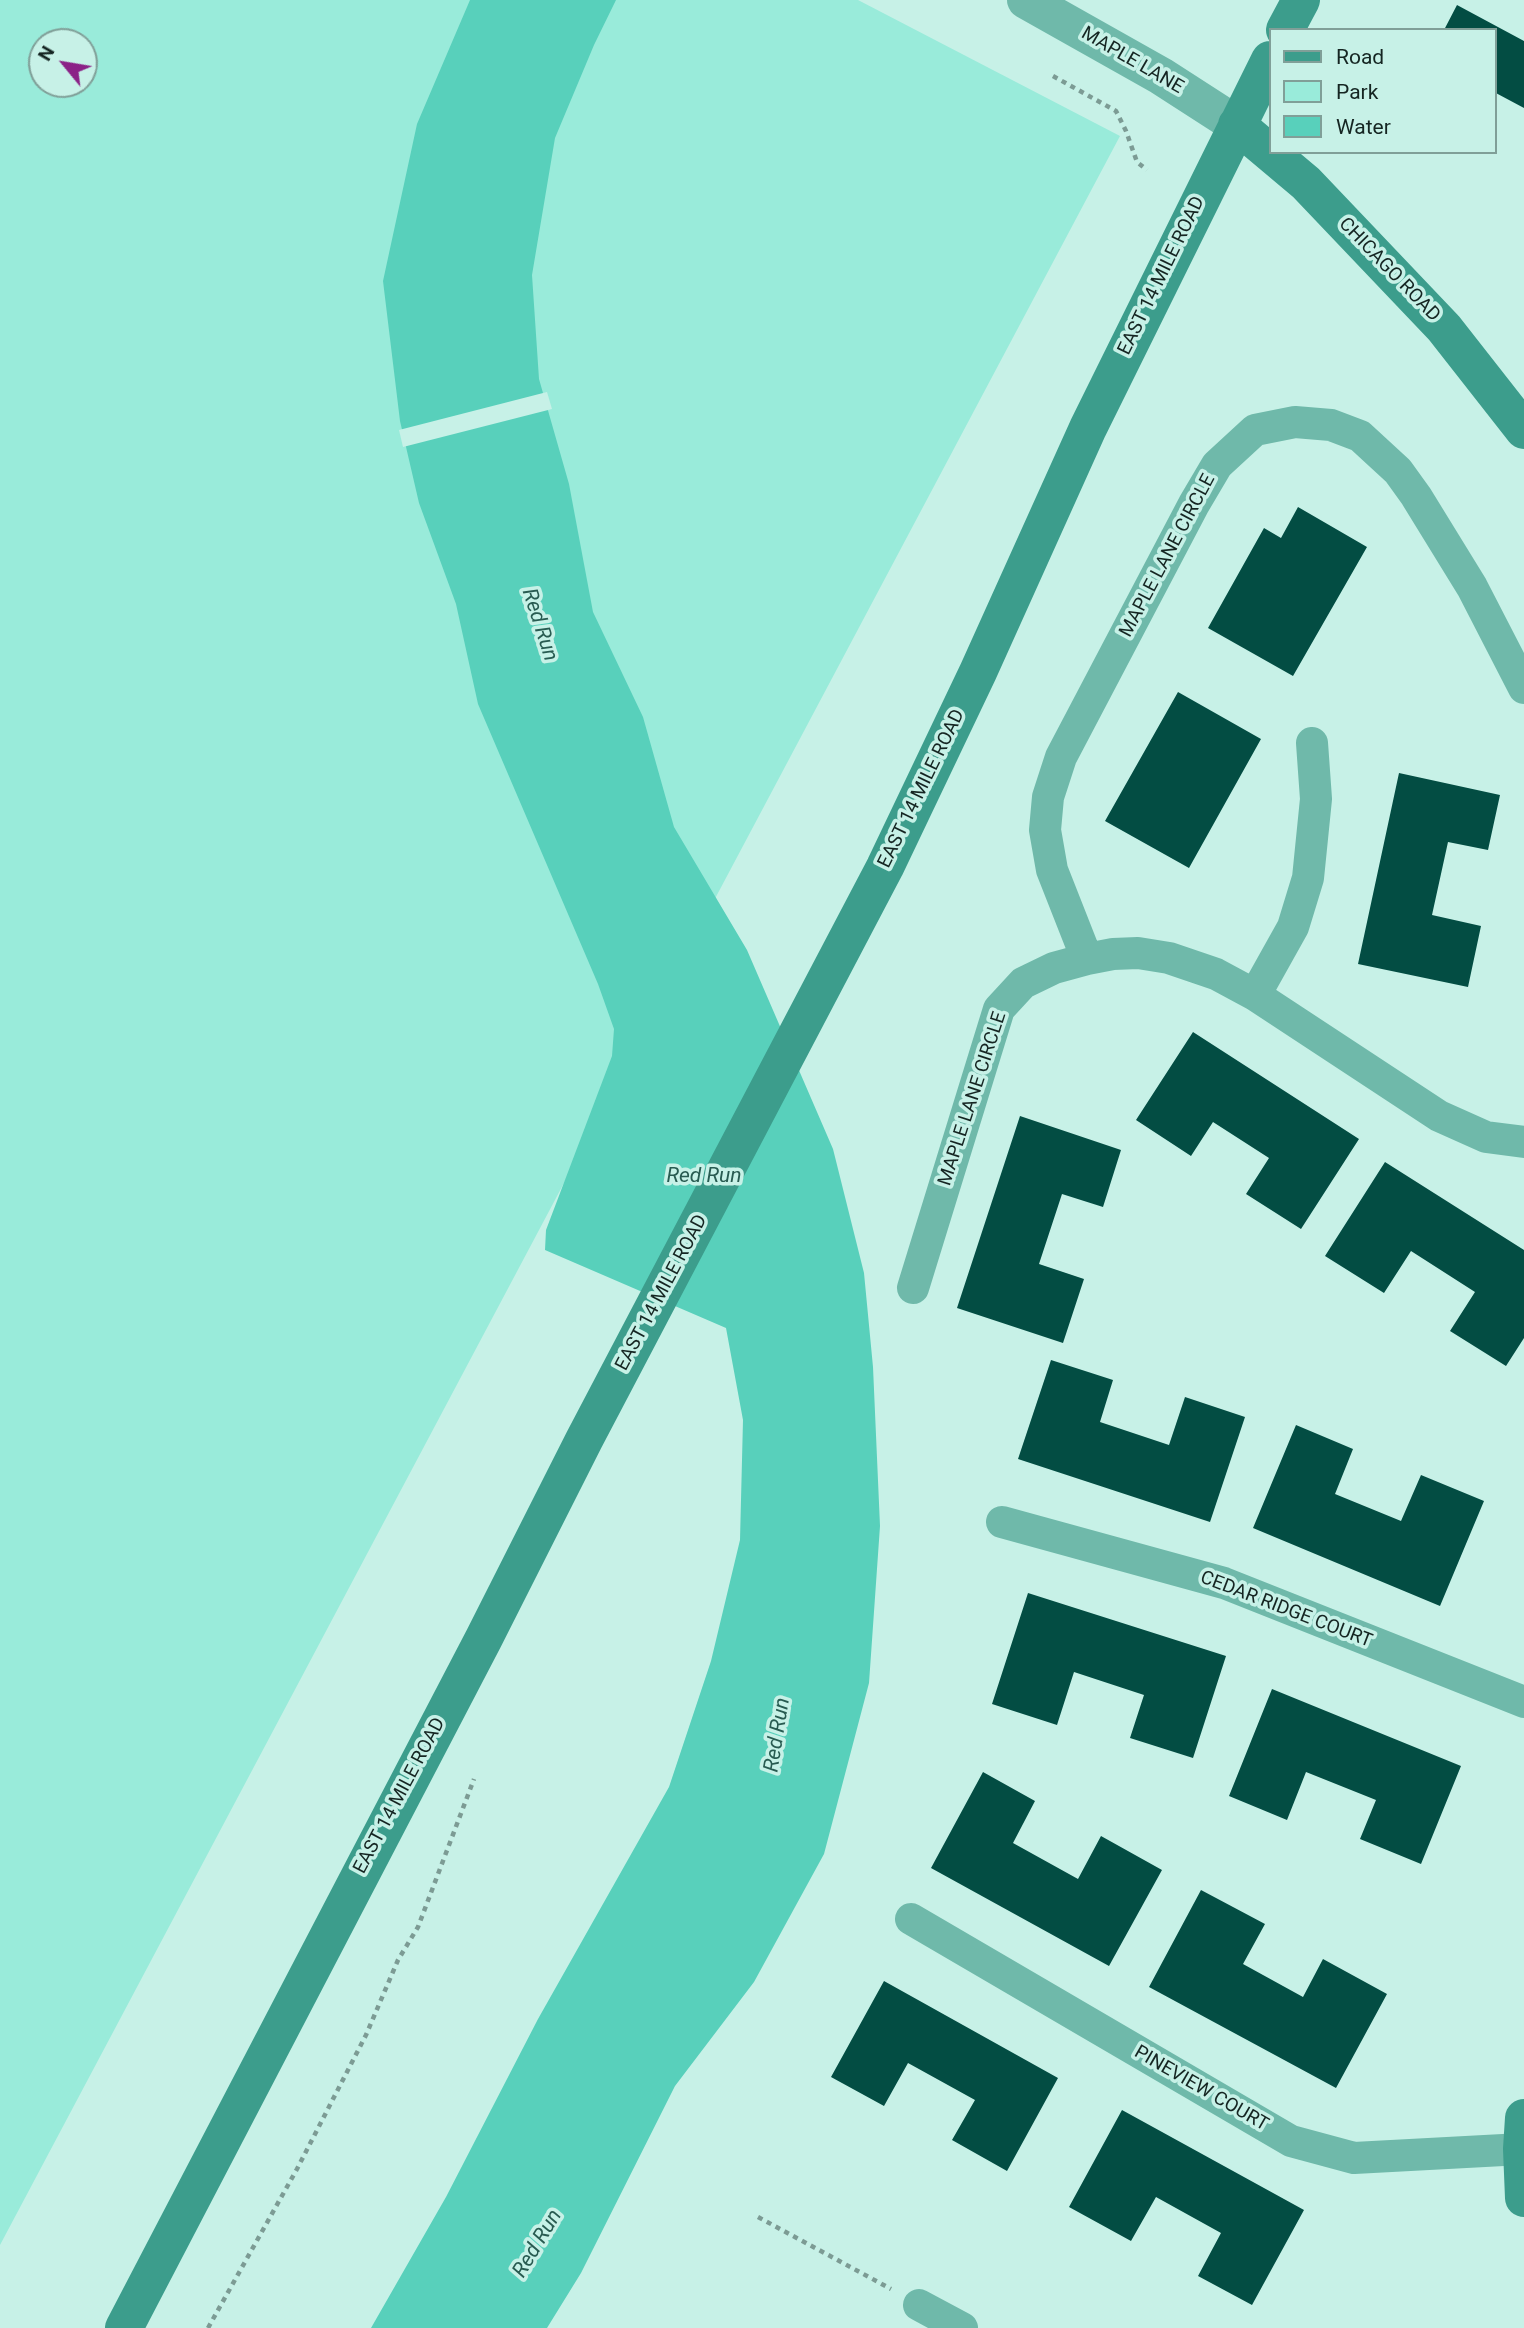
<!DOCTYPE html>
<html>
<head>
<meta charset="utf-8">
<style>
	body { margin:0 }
	#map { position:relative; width:1524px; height:2328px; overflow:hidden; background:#c7f1e7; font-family:Roboto,sans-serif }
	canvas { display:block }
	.legend { position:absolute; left:1269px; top:28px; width:228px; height:126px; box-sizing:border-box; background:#c7f1e7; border:2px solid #809f98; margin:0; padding:9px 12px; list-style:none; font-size:21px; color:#152522 }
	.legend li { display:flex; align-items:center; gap:14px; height:35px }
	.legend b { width:35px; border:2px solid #809f98 }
	.north { position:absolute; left:28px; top:28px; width:70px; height:70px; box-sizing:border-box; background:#c7f1e7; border:2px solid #809f98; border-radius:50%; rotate:300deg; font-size:19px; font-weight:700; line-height:28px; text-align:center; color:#152522 }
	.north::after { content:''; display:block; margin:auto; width:24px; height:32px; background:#8b2287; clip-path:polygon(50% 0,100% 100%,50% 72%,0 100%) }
</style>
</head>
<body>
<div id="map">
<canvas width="1524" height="2328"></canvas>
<ul class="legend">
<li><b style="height:9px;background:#3c9d8c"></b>Road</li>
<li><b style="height:19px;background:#99ebda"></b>Park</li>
<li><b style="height:19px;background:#58d0bb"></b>Water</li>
</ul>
<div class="north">N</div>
</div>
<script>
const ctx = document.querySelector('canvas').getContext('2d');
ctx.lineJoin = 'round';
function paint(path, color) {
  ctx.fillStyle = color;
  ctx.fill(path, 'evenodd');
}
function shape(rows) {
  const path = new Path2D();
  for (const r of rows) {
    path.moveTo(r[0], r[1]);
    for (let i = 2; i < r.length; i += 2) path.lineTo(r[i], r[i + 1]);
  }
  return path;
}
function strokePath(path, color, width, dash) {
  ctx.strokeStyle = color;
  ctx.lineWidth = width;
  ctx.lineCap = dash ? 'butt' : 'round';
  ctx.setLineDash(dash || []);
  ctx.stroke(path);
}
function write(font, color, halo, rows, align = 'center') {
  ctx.font = font + ' Roboto,sans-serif';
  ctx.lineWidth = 7;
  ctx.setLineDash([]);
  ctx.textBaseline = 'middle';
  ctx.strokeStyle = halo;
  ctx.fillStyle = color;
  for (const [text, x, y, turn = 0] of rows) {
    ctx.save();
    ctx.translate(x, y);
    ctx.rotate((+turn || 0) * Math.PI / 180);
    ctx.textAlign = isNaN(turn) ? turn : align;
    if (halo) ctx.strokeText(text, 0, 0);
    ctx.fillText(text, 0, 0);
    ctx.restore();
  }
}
const green = shape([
	[0,0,858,0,1120,136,0,2245],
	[42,42,84,42,84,84,42,84]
]);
const water = shape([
	[470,0,616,0,594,45,555,138,532,275,539,379,569,484,593,612,643,717,674,827,747,950,833,1149,864,1273,873,1367,880,1526,869,1683,824,1854,754,1982,675,2086,581,2273,547,2328,371,2328,446,2197,538,2019,669,1787,711,1661,740,1540,743,1420,726,1328,545,1250,546,1230,612,1056,614,1029,598,984,478,704,456,604,419,503,400,421,383,281,417,124]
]);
const pier = shape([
	[547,392,552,409,403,447,399,430]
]);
const building = shape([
	[1457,5,1524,41,1524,108,1494,92,1494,30,1444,30],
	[1298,507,1367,547,1293,676,1208,628,1264,528,1281,538],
	[1178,692,1261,739,1189,868,1105,821],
	[1399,773,1500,795,1488,850,1448,842,1432,915,1481,926,1468,987,1358,964],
	[1193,1032,1359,1139,1301,1229,1246,1194,1269,1158,1213,1122,1191,1156,1136,1120],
	[1020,1116,1121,1150,1103,1207,1062,1194,1039,1264,1084,1279,1063,1343,957,1308],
	[1385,1162,1524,1250,1524,1338,1506,1366,1450,1331,1475,1292,1411,1251,1384,1293,1325,1256],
	[1051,1360,1113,1380,1100,1422,1169,1445,1185,1397,1245,1417,1210,1522,1018,1459],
	[1296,1425,1353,1449,1335,1494,1401,1521,1421,1475,1484,1501,1440,1606,1253,1528],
	[1028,1593,1226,1656,1193,1758,1130,1738,1144,1695,1074,1672,1057,1725,992,1704],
	[1272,1689,1461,1766,1421,1864,1360,1839,1376,1800,1306,1772,1287,1820,1229,1796],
	[983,1772,1035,1801,1013,1843,1078,1879,1101,1836,1162,1870,1109,1966,931,1868],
	[1201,1890,1265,1924,1243,1964,1303,1997,1323,1959,1387,1994,1336,2088,1149,1987],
	[884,1981,1058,2078,1007,2171,952,2140,975,2100,908,2063,884,2106,831,2077],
	[1122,2110,1304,2210,1252,2305,1198,2276,1221,2233,1156,2197,1131,2241,1069,2207]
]);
const path = shape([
	[1053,76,1116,111,1126,131,1137,162,1147,170],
	[758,2217,891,2289],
	[208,2328,297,2169,366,2035,398,1960,418,1927,474,1779]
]);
const minor = shape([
	[1087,959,1052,870,1045,830,1048,797,1061,757,1194,504,1217,465,1255,430,1295,422,1331,425,1360,436,1398,471,1416,496,1472,587,1524,688],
	[1255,995,1293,927,1308,878,1316,799,1312,743],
	[913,1288,999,1009,1023,983,1054,968,1087,959,1113,954,1138,953,1169,958,1216,974,1255,995,1439,1116,1486,1137,1524,1142],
	[1002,1522,1224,1583,1524,1702],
	[911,1919,1291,2141,1354,2158,1522,2149],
	[919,2305,962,2328]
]);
const tertiary = shape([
	[1026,0,1161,76,1237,125]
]);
const secondary = shape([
	[1285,30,1301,0],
	[1237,125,1306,183,1444,328,1524,430],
	[1524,2118,1522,2149,1524,2198],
	[124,2328,484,1638,584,1440,885,867,978,672,1088,428,1270,60]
]);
const streetNames = [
	["MAPLE LANE",1132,61,30],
	["CHICAGO ROAD",1389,270,46],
	["EAST 14 MILE ROAD",1162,276,-64],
	["MAPLE LANE CIRCLE",1168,556,-62],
	["EAST 14 MILE ROAD",922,789,-64],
	["MAPLE LANE CIRCLE",973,1099,-72],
	["EAST 14 MILE ROAD",662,1293,-62],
	["CEDAR RIDGE COURT",1286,1610,21],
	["EAST 14 MILE ROAD",400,1796,-62],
	["PINEVIEW COURT",1201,2089,30]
];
const waterNames = [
	["Red Run",539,625,72],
	["Red Run",704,1177],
	["Red Run",778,1735,-81],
	["Red Run",538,2244,-59]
];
paint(green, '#99ebda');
paint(water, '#58d0bb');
paint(pier, '#c7f1e7');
paint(building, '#034d43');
strokePath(path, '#7c9b94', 4.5, [5, 5]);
strokePath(minor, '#6fb9aa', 32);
strokePath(tertiary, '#6fb9aa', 38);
strokePath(secondary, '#3c9d8c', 38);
write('19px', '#152522', '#c7f1e7', streetNames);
write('italic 21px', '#285b51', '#c7f1e7', waterNames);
</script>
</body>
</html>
